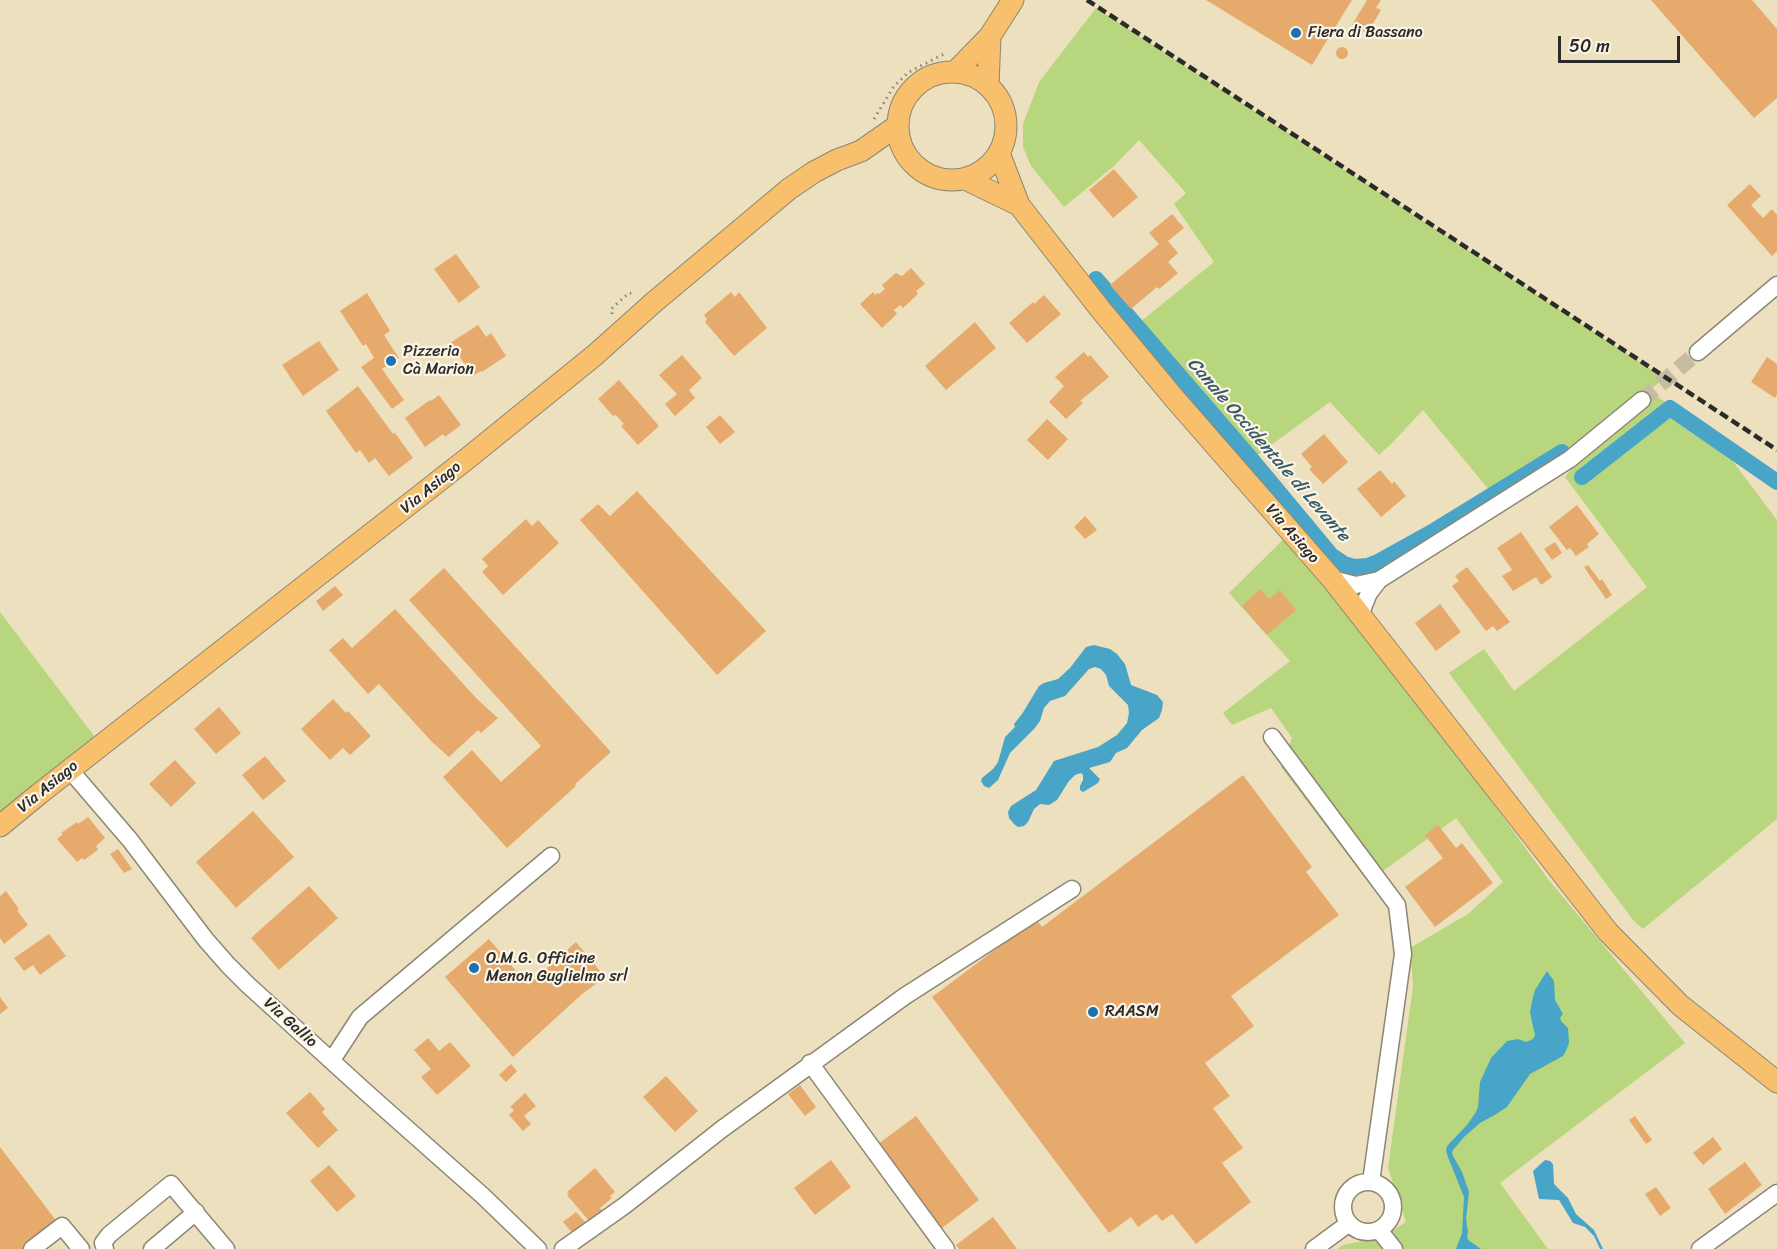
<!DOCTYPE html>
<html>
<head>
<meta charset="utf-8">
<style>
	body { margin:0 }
	#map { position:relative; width:1777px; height:1249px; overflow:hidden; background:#ede0be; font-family:Sriracha,sans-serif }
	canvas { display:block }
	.scale { position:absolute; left:1558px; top:36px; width:122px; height:27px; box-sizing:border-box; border:3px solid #2b2b2b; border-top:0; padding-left:8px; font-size:18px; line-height:21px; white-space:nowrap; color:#2b2b2b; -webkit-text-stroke:4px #fcf5e5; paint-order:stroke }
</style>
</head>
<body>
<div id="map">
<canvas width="1777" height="1249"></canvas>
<div class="scale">50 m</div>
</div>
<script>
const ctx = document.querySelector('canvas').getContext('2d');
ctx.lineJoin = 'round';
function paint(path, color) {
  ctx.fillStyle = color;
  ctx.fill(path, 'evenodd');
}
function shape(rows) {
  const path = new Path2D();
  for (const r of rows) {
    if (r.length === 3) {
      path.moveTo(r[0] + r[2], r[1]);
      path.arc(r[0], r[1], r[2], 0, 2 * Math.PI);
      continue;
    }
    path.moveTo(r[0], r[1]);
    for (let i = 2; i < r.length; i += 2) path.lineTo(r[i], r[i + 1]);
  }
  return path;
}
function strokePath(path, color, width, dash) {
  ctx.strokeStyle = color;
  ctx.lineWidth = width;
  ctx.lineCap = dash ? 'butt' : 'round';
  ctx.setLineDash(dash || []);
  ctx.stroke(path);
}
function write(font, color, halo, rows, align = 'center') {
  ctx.font = font + ' Sriracha,sans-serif';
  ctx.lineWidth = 4.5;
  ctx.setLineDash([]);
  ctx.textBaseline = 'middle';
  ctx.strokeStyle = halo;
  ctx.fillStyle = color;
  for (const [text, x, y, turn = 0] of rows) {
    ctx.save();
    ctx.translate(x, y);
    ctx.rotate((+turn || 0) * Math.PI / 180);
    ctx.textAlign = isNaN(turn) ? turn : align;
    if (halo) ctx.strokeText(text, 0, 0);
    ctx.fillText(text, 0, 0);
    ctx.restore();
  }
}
const green = shape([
	[1096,8,1591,330,1664,378,1613,423,1499,502,1423,410,1392,443,1379,455,1330,402,1244,465,1129,331,1214,262,1174,204,1186,193,1139,140,1114,166,1064,207,1031,166,1023,147,1023,124,1039,82],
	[1656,396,1710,431,1777,520,1777,819,1643,929,1633,920,1449,673,1484,649,1514,691,1647,587,1565,477,1577,462],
	[1289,534,1412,692,1548,879,1685,1043,1500,1183,1548,1249,1337,1249,1343,1245,1383,1237,1406,1222,1388,1168,1413,986,1410,948,1468,914,1503,882,1456,818,1368,882,1281,767,1292,738,1271,708,1232,725,1223,713,1290,661,1229,593],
	[0,612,101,745,0,825]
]);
const water = shape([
	[1094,645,1110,649,1117,654,1125,664,1131,685,1157,695,1163,702,1162,710,1159,718,1142,730,1127,748,1116,753,1110,762,1089,768,1100,779,1098,783,1083,792,1080,790,1080,786,1083,780,1083,775,1081,773,1075,775,1069,781,1057,800,1049,805,1040,804,1034,809,1028,822,1024,826,1018,827,1014,824,1009,818,1008,812,1011,806,1036,790,1054,761,1098,747,1117,735,1127,723,1129,713,1128,705,1109,686,1106,675,1101,669,1095,667,1089,669,1065,696,1050,701,1044,708,1040,721,1034,729,1010,753,998,780,989,788,984,786,981,781,982,778,993,769,998,762,1005,737,1015,727,1014,724,1022,714,1039,686,1044,683,1058,679,1070,668,1086,647],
	[1547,971,1554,981,1555,1000,1563,1014,1560,1018,1561,1021,1568,1028,1569,1043,1566,1051,1563,1056,1530,1074,1507,1107,1493,1116,1480,1123,1464,1137,1453,1150,1452,1154,1462,1172,1469,1192,1466,1219,1468,1232,1467,1237,1468,1240,1481,1249,1456,1249,1462,1233,1464,1197,1448,1157,1446,1151,1447,1146,1467,1125,1476,1112,1478,1107,1480,1082,1491,1058,1507,1041,1518,1039,1526,1042,1533,1039,1535,1035,1530,1013,1532,1001,1535,990],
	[1545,1160,1550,1161,1553,1164,1554,1184,1568,1198,1576,1214,1594,1230,1603,1249,1600,1249,1594,1236,1585,1227,1573,1223,1559,1200,1539,1199,1533,1171]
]);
const canal = shape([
	[1096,279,1247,454,1332,556,1344,564,1354,567,1368,566,1378,562,1432,532,1562,452],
	[1582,477,1670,408,1777,482]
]);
const building = shape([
	[1206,0,1352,0,1312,65],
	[1367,0,1381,0,1376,8,1381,10,1367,34,1352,25],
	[1651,0,1752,0,1777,29,1777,98,1754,118],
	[1342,53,6],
	[1114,169,1138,197,1113,218,1089,190],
	[1750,184,1761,196,1751,205,1763,218,1772,209,1777,215,1777,251,1772,256,1727,205],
	[1172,214,1184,228,1168,241,1178,253,1168,262,1178,273,1159,289,1157,287,1131,309,1110,285,1159,244,1149,233],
	[456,254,480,287,459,303,434,269],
	[911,268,925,284,916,291,918,294,903,308,900,305,894,310,897,314,882,328,860,304,873,292,875,295,877,293,879,294,885,289,882,285,896,273,902,276],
	[731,292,735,297,739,292,767,328,734,356,705,322,707,319,704,315],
	[367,293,390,331,384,335,399,358,382,369,404,400,392,409,361,367,374,358,366,344,363,346,340,311],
	[1044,295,1061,314,1027,343,1009,323,1033,302,1034,304],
	[975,322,996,348,946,390,925,366],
	[478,325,486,337,491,333,506,356,482,372,481,371,473,376,450,343],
	[319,341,339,370,303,396,282,365],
	[1084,352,1088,357,1090,355,1109,377,1080,401,1083,403,1066,419,1049,402,1064,386,1055,377],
	[682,355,702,378,689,390,695,398,675,416,665,404,677,394,659,375],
	[1767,357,1777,364,1777,394,1775,398,1751,382],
	[619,380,659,426,638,445,621,426,624,424,616,415,613,416,598,399],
	[358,386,393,434,395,433,413,458,389,476,375,458,369,463,360,450,356,453,326,411],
	[439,395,461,425,445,437,443,434,425,447,405,418,430,400,431,401],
	[720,415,735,432,720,444,706,427],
	[1047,419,1068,439,1048,460,1027,440],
	[1324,434,1348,462,1323,484,1309,469,1312,467,1301,454],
	[1380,470,1392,484,1394,481,1406,496,1381,517,1357,489],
	[637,491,766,631,717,675,580,520,598,504,610,516],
	[1577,505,1599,534,1587,544,1589,547,1576,556,1570,548,1567,550,1549,527],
	[1085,516,1097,530,1085,539,1074,527],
	[526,519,532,526,538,520,559,543,503,595,482,572,488,566,482,559],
	[1521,532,1552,577,1541,585,1536,577,1513,591,1502,576,1512,570,1497,548],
	[1555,542,1562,553,1552,560,1544,549],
	[1588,565,1600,581,1602,579,1612,595,1606,599,1584,567],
	[1467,567,1510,622,1497,631,1493,626,1486,631,1452,586,1459,581,1455,576],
	[444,568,611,752,575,784,576,786,507,848,443,777,472,750,501,782,541,746,409,600],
	[335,586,343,595,323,611,316,601],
	[1260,589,1269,599,1280,590,1296,610,1267,635,1242,606],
	[1440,604,1461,632,1436,651,1415,623],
	[395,609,478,700,498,718,481,733,478,730,449,757,432,742,379,684,368,694,329,650,343,638,352,648],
	[333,699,346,713,348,711,371,736,350,755,343,748,330,760,301,729],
	[219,707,241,733,216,754,194,729],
	[265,756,286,781,263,800,242,775],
	[175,760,196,783,171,807,149,784],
	[1243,775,1312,867,1306,872,1339,915,1231,996,1254,1026,1205,1063,1230,1096,1213,1108,1243,1148,1222,1163,1251,1202,1196,1244,1172,1214,1162,1221,1156,1214,1138,1227,1131,1217,1109,1233,932,997,1036,919,1042,927],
	[253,811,294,857,236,908,196,862],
	[88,817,105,838,96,846,98,850,84,860,82,858,77,862,57,839,63,834,61,833,77,822,78,824],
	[1438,825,1456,848,1462,843,1493,883,1435,927,1405,887,1443,858,1425,835],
	[118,849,132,869,124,873,110,854],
	[309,886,338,918,279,970,251,938],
	[6,891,19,909,17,910,28,925,4,944,0,938,0,896],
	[49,934,66,956,40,975,33,965,24,971,14,958],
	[489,939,528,985,576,942,605,977,581,995,513,1057,445,977],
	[0,997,8,1008,0,1014],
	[428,1038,439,1051,450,1042,471,1066,437,1095,421,1077,431,1069,414,1050],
	[511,1064,517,1071,506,1082,499,1075],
	[666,1076,698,1111,675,1132,643,1097],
	[800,1085,816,1107,805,1116,788,1094],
	[310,1092,325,1109,322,1112,338,1130,318,1148,286,1113],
	[525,1093,536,1106,524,1116,531,1124,523,1131,509,1115,514,1110,510,1107],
	[916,1116,979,1200,942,1228,878,1144],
	[1635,1116,1652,1140,1646,1144,1629,1120],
	[1713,1137,1722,1149,1703,1165,1693,1153],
	[0,1147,58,1223,23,1249,0,1249],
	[831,1160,851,1187,815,1215,794,1188],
	[1745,1162,1762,1185,1725,1214,1708,1189],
	[329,1165,356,1196,337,1212,310,1181],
	[595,1168,615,1192,610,1196,612,1198,600,1208,603,1212,590,1222,567,1195,569,1194,567,1192],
	[1656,1187,1671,1208,1660,1216,1645,1194],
	[576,1212,586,1223,573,1234,563,1222],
	[993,1217,1017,1249,959,1249,956,1245]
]);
const minorTunnel = shape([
	[1642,400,1698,352]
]);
const path = shape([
	[874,119,894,86,909,72,946,53],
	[612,314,611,309,629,293,635,294]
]);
const minor = shape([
	[1698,352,1777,285],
	[1332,579,1356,585,1379,580,1570,459,1642,400],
	[1361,616,1364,605,1369,593,1379,580],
	[1272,737,1397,905,1403,954,1371,1182],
	[70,770,130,840,206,940,228,965,248,985,368,1094,483,1196,538,1249],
	[332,1060,360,1017,551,856],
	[810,1063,946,1249],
	[1368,1207,25],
	[1379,1230,1394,1249],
	[32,1249,62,1226,81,1249],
	[105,1249,103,1243,109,1235,171,1184,226,1249],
	[152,1249,196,1212],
	[563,1249,624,1206,722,1129,905,996,1072,889],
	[1314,1249,1348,1224],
	[1700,1249,1777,1193]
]);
const major = shape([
	[952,126,54],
	[955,72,990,36,1013,0],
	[988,86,990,36],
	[999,153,1019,205,1101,310,1174,398,1332,579,1608,932,1680,1005,1777,1082],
	[965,179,1019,205],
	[0,826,39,794,468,458,595,355,653,303,789,189,814,172,837,160,861,151,897,126]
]);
const rail = shape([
	[1087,0,1777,450]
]);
const markers = [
	[1296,33,6,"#1f6fb2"],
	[391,361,6,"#1f6fb2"],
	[474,968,6,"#1f6fb2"],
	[1093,1012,6,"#1f6fb2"]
];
const poiNames = [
	["Fiera di Bassano",1308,33],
	["Pizzeria",403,352],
	["Cà Marion",403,370],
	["O.M.G. Officine",486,959],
	["Menon Guglielmo srl",486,977],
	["RAASM",1105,1012]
];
const streetNames = [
	["Via Asiago",431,488,-39],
	["Via Asiago",1292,534,49],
	["Via Asiago",48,787,-39],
	["Via Gallio",290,1023,42]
];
const waterNames = [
	["Canale Occidentale di Levante",1268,450,49]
];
paint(green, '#b8d67d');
paint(water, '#48a5c7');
strokePath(canal, '#48a5c7', 16);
paint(building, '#e6aa6d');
strokePath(minorTunnel, '#c6bca1', 16, [16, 8]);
strokePath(minor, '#8c8674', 19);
strokePath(major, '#8c8674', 23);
strokePath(path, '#8c8674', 3, [1.5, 4.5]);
strokePath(minor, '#fff', 16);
strokePath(major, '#f8bf6c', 21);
strokePath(rail, '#2b2b2b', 4.5, [9, 4.5]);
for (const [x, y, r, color] of markers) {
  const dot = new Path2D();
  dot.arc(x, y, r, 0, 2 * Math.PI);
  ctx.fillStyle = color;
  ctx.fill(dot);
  strokePath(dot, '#fcf5e5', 2);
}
write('16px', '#2b2b2b', '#fcf5e5', poiNames, 'left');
write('16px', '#2b2b2b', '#fcf5e5', streetNames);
write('italic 18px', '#375c69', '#fcf5e5', waterNames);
</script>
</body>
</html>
